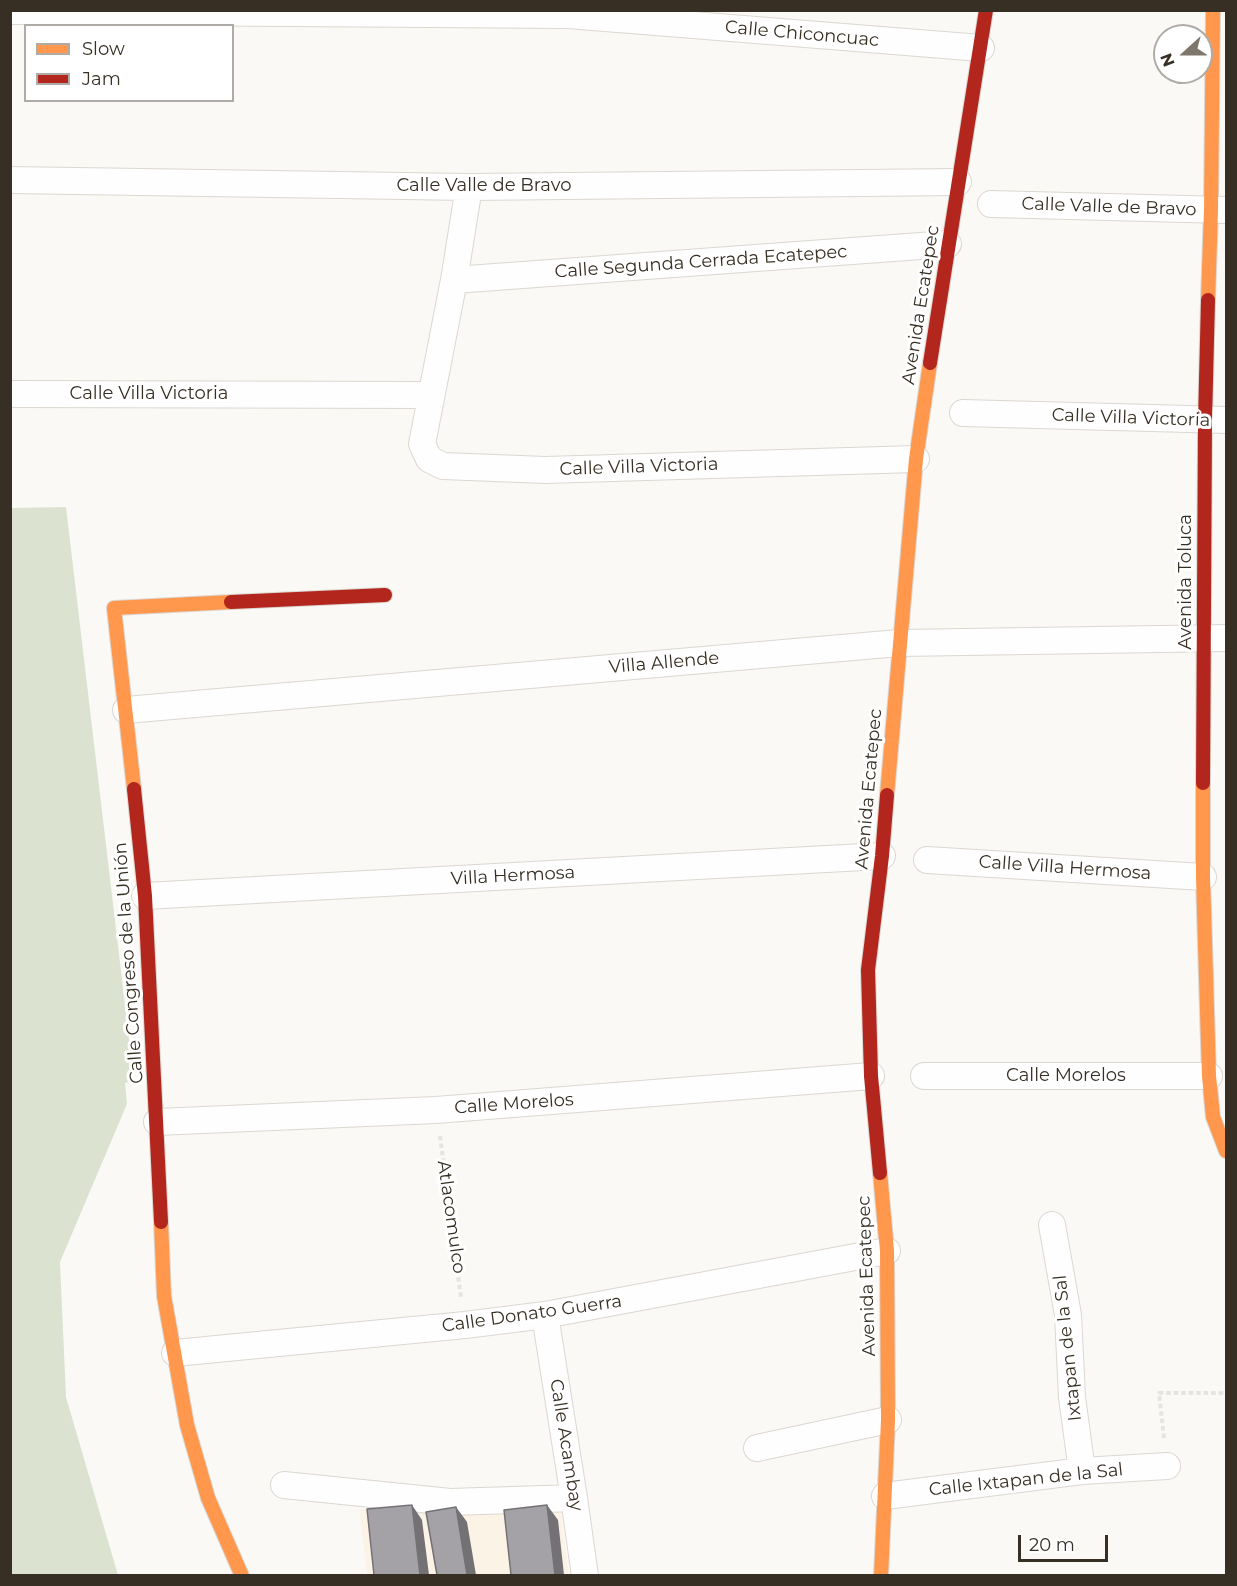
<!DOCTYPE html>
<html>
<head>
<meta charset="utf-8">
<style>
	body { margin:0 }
	#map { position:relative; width:1237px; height:1586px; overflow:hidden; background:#fbf9f6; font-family:Montserrat,sans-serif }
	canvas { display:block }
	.frame { position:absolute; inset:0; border:12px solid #372f23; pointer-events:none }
	.legend { position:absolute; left:24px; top:24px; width:210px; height:78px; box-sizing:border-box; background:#fff; border:2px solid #afaca7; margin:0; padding:8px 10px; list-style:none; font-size:18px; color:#372f23 }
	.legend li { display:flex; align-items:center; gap:12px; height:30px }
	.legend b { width:30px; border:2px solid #afaca7 }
	.north { position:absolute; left:1153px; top:24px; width:60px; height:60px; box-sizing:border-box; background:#fff; border:2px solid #afaca7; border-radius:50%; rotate:249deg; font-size:16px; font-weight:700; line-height:24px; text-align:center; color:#372f23 }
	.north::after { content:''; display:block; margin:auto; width:21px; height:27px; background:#7c766d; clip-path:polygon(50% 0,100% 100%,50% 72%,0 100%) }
	.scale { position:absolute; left:1018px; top:1535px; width:90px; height:27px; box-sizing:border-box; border:3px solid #372f23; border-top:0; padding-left:8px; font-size:18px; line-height:21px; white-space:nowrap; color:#372f23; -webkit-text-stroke:4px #fff; paint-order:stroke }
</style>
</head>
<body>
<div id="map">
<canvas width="1237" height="1586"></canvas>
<div class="frame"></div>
<ul class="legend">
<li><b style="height:8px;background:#ff974d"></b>Slow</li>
<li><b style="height:8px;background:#b3261e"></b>Jam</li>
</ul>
<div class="north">N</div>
<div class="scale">20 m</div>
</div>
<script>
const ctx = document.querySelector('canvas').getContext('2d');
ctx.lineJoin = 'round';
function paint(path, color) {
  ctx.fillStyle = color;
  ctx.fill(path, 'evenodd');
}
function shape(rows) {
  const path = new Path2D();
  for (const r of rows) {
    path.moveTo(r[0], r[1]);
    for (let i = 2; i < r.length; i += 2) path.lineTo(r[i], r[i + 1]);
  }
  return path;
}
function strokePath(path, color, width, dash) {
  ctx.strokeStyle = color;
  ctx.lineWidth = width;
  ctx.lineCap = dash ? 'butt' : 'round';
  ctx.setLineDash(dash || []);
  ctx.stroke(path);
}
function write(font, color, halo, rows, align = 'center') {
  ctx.font = font + ' Montserrat,sans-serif';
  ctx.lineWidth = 6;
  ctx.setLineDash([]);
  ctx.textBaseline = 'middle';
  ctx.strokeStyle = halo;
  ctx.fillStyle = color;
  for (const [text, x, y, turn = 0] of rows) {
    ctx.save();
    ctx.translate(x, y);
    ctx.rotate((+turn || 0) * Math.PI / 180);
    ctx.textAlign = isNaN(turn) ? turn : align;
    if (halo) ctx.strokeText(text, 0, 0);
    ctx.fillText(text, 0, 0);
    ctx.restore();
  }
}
const education = shape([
	[359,1509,473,1512,560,1509,569,1575,367,1575]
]);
const green = shape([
	[66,507,134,1081,125,1083,127,1104,60,1262,66,1397,118,1575,11,1575,11,508]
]);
const path = shape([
	[440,1136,461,1298],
	[1164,1438,1159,1393,1226,1393]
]);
const street = shape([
	[10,11,568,15,981,48],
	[10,180,469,187,958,182],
	[469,187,454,280,422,444,429,459,443,466,545,470,916,459],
	[991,204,1226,210],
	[454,280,948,244],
	[10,394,431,395],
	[963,413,1226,420],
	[126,710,899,643,1226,638],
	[927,860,1203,877],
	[145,896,882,856],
	[924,1076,1209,1076],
	[157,1122,436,1110,871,1076],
	[1052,1225,1068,1315,1072,1397,1082,1471],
	[545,1315,574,1498,585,1576],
	[175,1353,465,1325,545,1315,887,1251],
	[757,1448,888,1420],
	[284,1485,450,1502,574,1498],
	[885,1496,1082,1471,1167,1466]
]);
const slow = shape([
	[1208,300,1211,210,1213,10],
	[1203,783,1203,877,1209,1076,1213,1117,1226,1151],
	[134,789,114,608,231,602],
	[887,795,916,459,930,363],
	[880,1173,887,1251,888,1420,881,1576],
	[161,1222,164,1296,187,1425,208,1498,242,1576]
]);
const jam = shape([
	[930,363,986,10],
	[231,602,385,595],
	[1203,783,1205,421,1208,300],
	[134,789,145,896,161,1222],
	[880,1173,871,1076,868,970,882,856,887,795]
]);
const shadedWall = shape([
	[412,1505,422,1520,429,1575,420,1575],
	[547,1505,558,1520,564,1575,555,1575],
	[456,1507,467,1522,476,1575,467,1575]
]);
const building = shape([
	[412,1505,420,1575,374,1575,367,1509,412,1505],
	[547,1505,555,1575,511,1575,504,1510,547,1505],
	[456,1507,467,1575,437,1575,426,1512,456,1507]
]);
const streetNames = [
	["Calle Chiconcuac",802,34,5],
	["Calle Valle de Bravo",484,186],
	["Calle Valle de Bravo",1109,207,2],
	["Calle Segunda Cerrada Ecatepec",701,262,-4],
	["Avenida Ecatepec",921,305,-81],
	["Calle Villa Victoria",149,394],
	["Calle Villa Victoria",1131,418,2],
	["Calle Villa Victoria",639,467,-2],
	["Avenida Toluca",1186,582,-90],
	["Villa Allende",664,663,-5],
	["Avenida Ecatepec",869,789,-85],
	["Calle Villa Hermosa",1065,868,4],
	["Villa Hermosa",513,876,-3],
	["Calle Congreso de la Unión",129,963,-94],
	["Calle Morelos",1066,1076],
	["Calle Morelos",514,1104,-4],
	["Atlacomulco",451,1217,82],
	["Avenida Ecatepec",867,1276,-92],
	["Calle Donato Guerra",532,1314,-8],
	["Ixtapan de la Sal",1068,1348,-96],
	["Calle Acambay",566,1445,81],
	["Calle Ixtapan de la Sal",1026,1480,-6]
];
paint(education, '#fcf3e7');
paint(green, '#dbe3d0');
strokePath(street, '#dcd7d0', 28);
strokePath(slow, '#dcd7d0', 16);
strokePath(jam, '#dcd7d0', 16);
strokePath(path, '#e4e4e2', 4, [4.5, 3]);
strokePath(street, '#fefefe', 26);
strokePath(slow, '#ff974d', 14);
strokePath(jam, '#b3261e', 14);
paint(shadedWall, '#737174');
paint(building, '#a4a2a6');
strokePath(building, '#737174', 1.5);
write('18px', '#372f23', '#fff', streetNames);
</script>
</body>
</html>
